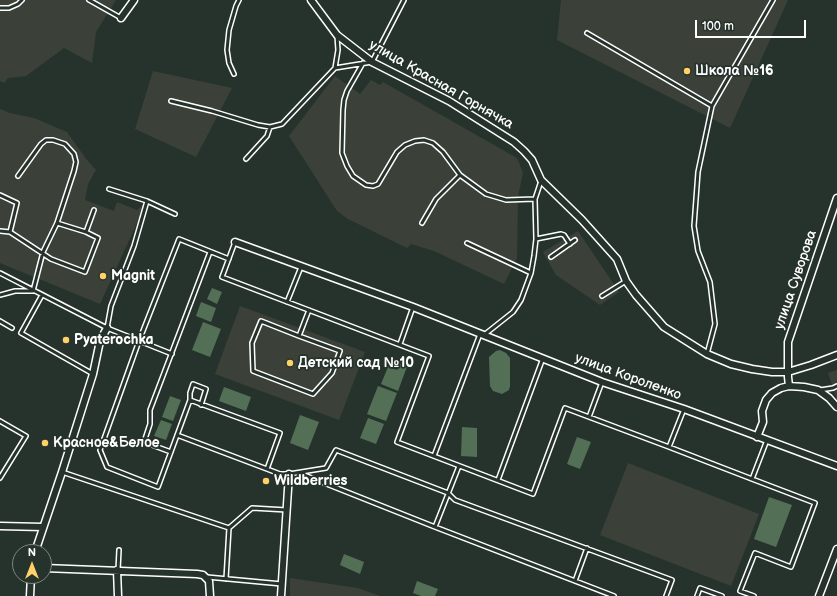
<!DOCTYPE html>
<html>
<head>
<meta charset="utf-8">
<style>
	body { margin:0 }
	#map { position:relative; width:837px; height:596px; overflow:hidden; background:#26332d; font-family:"Balsamiq Sans",sans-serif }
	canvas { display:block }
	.north { position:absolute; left:12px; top:544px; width:40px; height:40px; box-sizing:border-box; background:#26332d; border:1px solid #7d8581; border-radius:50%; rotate:0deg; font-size:11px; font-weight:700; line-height:16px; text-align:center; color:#fff }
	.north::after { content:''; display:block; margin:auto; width:14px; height:18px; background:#ffd166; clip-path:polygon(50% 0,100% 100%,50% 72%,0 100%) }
	.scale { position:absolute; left:695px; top:20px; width:111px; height:18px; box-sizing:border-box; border:2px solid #fff; border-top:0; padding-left:5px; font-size:12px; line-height:14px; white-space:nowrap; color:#fff; -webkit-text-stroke:3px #26332d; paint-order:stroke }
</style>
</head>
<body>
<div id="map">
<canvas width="837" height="596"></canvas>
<div class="north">N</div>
<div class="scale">100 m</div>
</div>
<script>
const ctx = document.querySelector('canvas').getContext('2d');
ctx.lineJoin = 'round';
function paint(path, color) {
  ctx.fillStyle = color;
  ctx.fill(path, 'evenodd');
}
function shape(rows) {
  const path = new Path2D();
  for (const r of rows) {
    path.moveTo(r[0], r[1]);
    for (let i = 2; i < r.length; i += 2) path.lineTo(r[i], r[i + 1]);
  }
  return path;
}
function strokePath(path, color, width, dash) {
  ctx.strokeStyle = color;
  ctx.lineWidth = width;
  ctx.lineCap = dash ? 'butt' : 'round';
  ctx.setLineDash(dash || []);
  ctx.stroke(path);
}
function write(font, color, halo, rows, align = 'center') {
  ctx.font = font + ' "Balsamiq Sans",sans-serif';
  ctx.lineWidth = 3.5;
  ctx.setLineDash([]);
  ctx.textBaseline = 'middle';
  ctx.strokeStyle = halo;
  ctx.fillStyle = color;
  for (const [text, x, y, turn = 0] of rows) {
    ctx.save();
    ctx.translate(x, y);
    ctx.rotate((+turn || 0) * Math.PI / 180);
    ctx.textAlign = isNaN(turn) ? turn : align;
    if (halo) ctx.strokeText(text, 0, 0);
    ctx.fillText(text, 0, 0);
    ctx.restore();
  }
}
const built = shape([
	[0,0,116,0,96,32,92,63,64,48,26,76,8,78,4,83,0,81],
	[561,0,788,0,730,128,557,40],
	[153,71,232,88,196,157,135,129],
	[335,76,360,94,371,80,380,85,383,82,517,158,523,173,518,196,517,258,504,284,434,251,411,244,407,248,348,219,337,211,289,136],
	[0,109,10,113,34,118,67,132,87,160,96,170,88,184,85,200,114,211,117,202,137,210,147,201,100,304,0,263],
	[578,231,619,292,600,305,556,275,543,252],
	[240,306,365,352,339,420,215,374],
	[837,370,837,400,828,373],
	[628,463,759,514,731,586,600,535],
	[290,578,358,588,380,596,290,596]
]);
const green = shape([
	[212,288,222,292,217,304,207,299],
	[201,302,216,308,211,322,196,316],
	[203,322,221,329,210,357,192,350],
	[500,350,506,353,510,358,510,386,509,390,502,394,493,391,490,386,489,357,496,351],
	[401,362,408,364,398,391,381,384,388,367,397,370],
	[378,386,397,393,386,421,367,414],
	[224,387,251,397,246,411,219,401],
	[170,396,181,400,173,421,162,417],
	[300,415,319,422,308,450,290,443],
	[368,418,384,424,376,444,360,438],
	[161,420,172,424,166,440,154,436],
	[462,427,477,428,477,457,461,456],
	[577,437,591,442,580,469,567,464],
	[769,497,792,505,776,547,754,539],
	[344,554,364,562,360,574,340,565],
	[417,581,438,589,435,596,421,596,413,593]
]);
const service = shape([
	[89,0,121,18],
	[0,8,9,8,18,4,22,0],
	[587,33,712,106],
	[363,63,347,91,344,100,343,110,342,153,347,166,353,176,366,185,373,186,378,184,397,152,405,145,415,141,424,140,433,143,443,152,460,175,486,194,506,200,535,199],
	[335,68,338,50,337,36],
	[234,74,229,63,227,50,229,30,236,6,239,0],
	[171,101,212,111,258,125,270,127,282,124,335,68,372,62,404,0],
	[246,159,267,136,270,127],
	[18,176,41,144,46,140,53,140,65,144,74,154,76,162,74,171,57,223,43,252,33,291],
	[109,189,147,201],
	[0,195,17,203,10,232,51,259,85,272,98,238,86,232],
	[57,223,86,232,94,210],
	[422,223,436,199,460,175],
	[0,231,10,232],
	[536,239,561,234,564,235,570,244],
	[235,242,222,277,429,356,397,442,533,494,565,408,669,447,684,409],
	[467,243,531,273],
	[551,257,575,240],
	[229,259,179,239,139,341,100,450,107,467,158,487,190,400,280,433,267,469,280,474,289,474,326,468,336,450,448,493,455,500,672,580,666,596],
	[0,273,107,328,172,354],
	[0,295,15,291,32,291],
	[42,295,21,333,93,374],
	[602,296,626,281],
	[287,302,301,267],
	[0,321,12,328],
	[107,328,111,306,134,246,147,201,175,214],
	[484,335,513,312,521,300,531,273,534,256,536,239,535,199,541,181],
	[299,336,340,351,332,373,313,394,253,371,252,343,261,321,299,336,309,310],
	[400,344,413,307],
	[707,354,715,324,710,282,698,251,694,226,698,172,712,106,773,0],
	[820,390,833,388,837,386],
	[190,400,190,393,193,384,206,389,201,405],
	[589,417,602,382],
	[0,421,26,436,0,478],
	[177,435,267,469],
	[669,447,752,479],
	[171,452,144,442,150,424,150,410,210,252],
	[434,456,480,334],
	[62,472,229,528,226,579],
	[299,473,435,527,459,466],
	[498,480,543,358],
	[435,527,614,596],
	[229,528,252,508,287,510],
	[118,570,119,550],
	[207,577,282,584],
	[575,581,587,548],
	[697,596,700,588,722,596],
	[754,596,740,591,755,553,791,567,815,503,752,479,767,440]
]);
const minor = shape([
	[311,0,337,35,372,62,449,101,514,142,524,151,532,160,541,180,582,220,617,259,626,281,636,295,664,327,707,354,731,364,752,369,772,372,788,372,811,365,837,355],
	[121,18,134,0],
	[235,242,413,307,602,382,684,409,837,466],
	[789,386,788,377,788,342,837,198],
	[757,437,763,422,762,411,766,400,772,393,781,388,789,386,804,387,818,390,829,398,837,407],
	[0,526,43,527],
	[35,552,62,472,93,374,100,341,107,328],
	[44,568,197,574,203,575,209,581,210,596],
	[117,570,118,596],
	[30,596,31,576],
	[281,596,289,474],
	[819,596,837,549]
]);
const markers = [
	[687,71,4,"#ffd166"],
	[103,276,4,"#ffd166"],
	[66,340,4,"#ffd166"],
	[290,363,4,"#ffd166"],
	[45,443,4,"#ffd166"],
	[266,481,4,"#ffd166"]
];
const poiNames = [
	["Школа №16",695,71],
	["Magnit",111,276],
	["Pyaterochka",74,340],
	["Детский сад №10",298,363],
	["Красное&Белое",53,443],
	["Wildberries",274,481]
];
const streetNames = [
	["улица Красная Горнячка",441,85,30],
	["улица Суворова",796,280,-71],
	["улица Короленко",628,377,20]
];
paint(built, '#3b4139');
paint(green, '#537057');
strokePath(service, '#fff', 6);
strokePath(minor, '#fff', 9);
strokePath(service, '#26332d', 3);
strokePath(minor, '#26332d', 6);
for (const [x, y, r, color] of markers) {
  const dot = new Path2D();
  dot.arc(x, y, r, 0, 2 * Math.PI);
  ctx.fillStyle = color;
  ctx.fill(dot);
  strokePath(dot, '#26332d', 1.5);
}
write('bold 14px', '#fff', '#26332d', poiNames, 'left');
write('14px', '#fff', '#26332d', streetNames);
</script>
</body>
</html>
